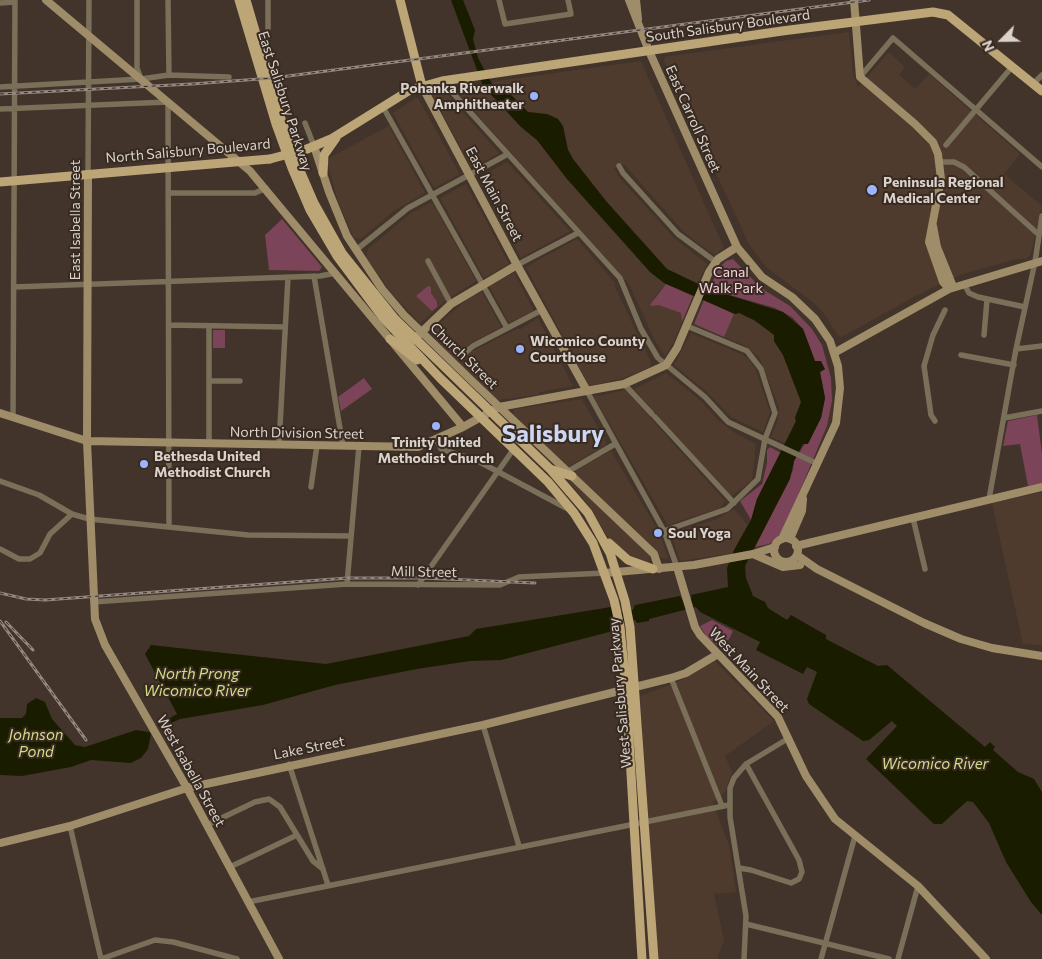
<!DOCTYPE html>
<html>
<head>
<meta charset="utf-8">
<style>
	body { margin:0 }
	#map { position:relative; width:1042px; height:959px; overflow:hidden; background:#42342a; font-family:Commissioner,sans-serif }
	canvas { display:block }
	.north { position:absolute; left:977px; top:15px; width:50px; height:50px; -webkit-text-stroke:4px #372a20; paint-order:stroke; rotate:247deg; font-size:14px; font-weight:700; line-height:20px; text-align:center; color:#dbd2cc }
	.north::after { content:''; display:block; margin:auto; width:18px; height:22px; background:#dbd2cc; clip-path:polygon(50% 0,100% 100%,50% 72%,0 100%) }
</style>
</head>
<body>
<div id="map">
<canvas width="1042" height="959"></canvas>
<div class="north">N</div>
</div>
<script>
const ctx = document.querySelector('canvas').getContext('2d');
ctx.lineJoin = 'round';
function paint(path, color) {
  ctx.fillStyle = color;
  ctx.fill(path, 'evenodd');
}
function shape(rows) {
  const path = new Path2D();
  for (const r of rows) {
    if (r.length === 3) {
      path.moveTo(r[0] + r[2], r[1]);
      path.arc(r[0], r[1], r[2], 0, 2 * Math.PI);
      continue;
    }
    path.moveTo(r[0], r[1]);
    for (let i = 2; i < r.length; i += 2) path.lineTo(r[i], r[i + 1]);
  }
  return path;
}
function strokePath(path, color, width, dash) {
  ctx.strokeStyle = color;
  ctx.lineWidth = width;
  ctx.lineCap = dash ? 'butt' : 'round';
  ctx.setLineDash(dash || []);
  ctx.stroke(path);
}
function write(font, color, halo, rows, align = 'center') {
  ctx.font = font + ' Commissioner,sans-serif';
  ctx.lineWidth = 4;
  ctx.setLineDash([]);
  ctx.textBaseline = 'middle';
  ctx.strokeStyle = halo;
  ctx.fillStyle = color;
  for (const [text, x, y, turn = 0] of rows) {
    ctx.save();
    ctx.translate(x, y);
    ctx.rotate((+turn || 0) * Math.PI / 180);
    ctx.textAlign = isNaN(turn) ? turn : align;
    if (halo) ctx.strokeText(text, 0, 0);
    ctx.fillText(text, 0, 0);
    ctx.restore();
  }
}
const built = shape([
	[849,32,853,74,858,87,889,52,905,67,899,75,915,89,929,74,1020,154,1004,174,1042,206,1031,253,1026,259,1017,259,962,274,917,295,842,337,838,336,826,316,814,303,766,267,749,244,664,61,665,57,670,56],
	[641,61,724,248,715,255,696,242,683,231,624,164,614,168,619,177,675,239,707,264,697,284,667,269,606,201,573,159,568,150,563,126,558,119,550,115,528,112,510,93,491,82],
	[480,84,484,85,521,127,537,140,567,179,650,272,666,284,655,296,658,305,681,313,682,322,674,342,665,356,654,339,629,284,455,90],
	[444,91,499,153,472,168,432,95],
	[415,98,418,98,460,174,434,188,393,113],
	[389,126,425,193,395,210,361,239,354,238,338,201,327,162,331,157],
	[507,162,570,231,521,258,478,178],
	[466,184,509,264,484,278,440,198],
	[432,202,476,281,445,301,420,323,393,295,366,258,368,249,410,214],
	[577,239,616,284,614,285,651,362,650,367,624,378,589,386,526,267],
	[514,273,534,311,509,323,489,286],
	[482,292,501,327,469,344,473,351,517,329,521,329,538,318,573,386,540,392,538,395,497,400,437,342,433,329,465,301],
	[739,313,761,324,774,335,774,341,783,355,800,397,801,402,795,417,796,421,786,443,771,437,778,420,779,407,759,357,744,345,724,337,734,314],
	[691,333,743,355,749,360,755,368,770,412,763,432,731,417,707,392,674,365],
	[666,373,700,400,718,420,735,433,756,444,752,480,731,497,634,389],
	[625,390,725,501,720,508,668,525,594,397],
	[582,399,607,444,569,466,566,466,513,414,515,409],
	[611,451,659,532,668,558,666,559,662,558,576,474,576,470],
	[566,478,572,479,650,556,649,563,639,564,611,542,587,503],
	[1042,492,1042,645,1023,644,992,503],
	[734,509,747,525,733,553,680,561,671,533,715,520],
	[715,661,774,721,725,756,732,772,725,792,713,803,729,845,736,892,714,894,724,940,717,959,658,959,640,696,682,680]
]);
const green = shape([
	[282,219,322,267,319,271,269,270,265,235],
	[733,259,761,288,790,306,812,329,822,345,831,378,832,401,827,426,784,529,779,537,769,544,755,547,793,470,794,461,821,418,825,398,820,372,825,369,815,361,803,329,792,317,775,308,709,289,719,268,726,261],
	[666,284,693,296,682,322,681,313,658,305,653,306,650,305],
	[428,286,431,287,431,293,437,302,437,307,432,311,416,296],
	[704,300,734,314,724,337,694,324],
	[213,330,225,330,225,348,213,348],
	[364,378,372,389,341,411,338,397],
	[1037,415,1042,454,1042,483,1028,486,1020,444,1003,446,1008,421],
	[770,447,781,453,757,499,751,520,740,501,762,484,767,463,767,450],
	[712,620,733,631,729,639,720,647,707,637,700,626]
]);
const water = shape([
	[451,0,463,0,475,30,473,39,478,58,492,84,502,86,528,112,547,114,558,119,563,126,568,150,573,159,606,201,667,269,709,289,783,312,803,329,815,361,821,361,825,369,820,372,825,398,821,418,808,444,803,444,794,461,790,479,745,566,746,578,753,596,765,602,768,608,787,620,791,615,826,635,826,639,878,666,887,665,985,747,990,742,995,747,993,750,1018,772,1034,779,1042,792,1042,915,1031,902,1006,862,989,823,973,802,967,801,942,824,934,824,866,759,897,726,892,721,869,740,863,741,809,704,807,699,817,672,807,667,803,674,756,650,760,642,700,612,696,607,649,619,649,621,637,623,635,620,616,625,617,630,501,660,470,661,417,669,335,685,263,705,180,719,160,728,158,725,177,714,145,654,151,645,326,664,469,636,476,629,611,607,614,614,633,610,635,605,680,596,683,601,692,598,691,595,728,587,727,568,734,550,751,520,757,499,796,421,795,418,801,402,783,355,774,341,774,335,754,320,739,313,735,314,678,289,664,283,650,272,567,179,537,140,521,127,483,86],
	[36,698,45,702,52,719,75,745,85,747,136,730,149,732,151,734,148,749,141,758,131,763,91,760,71,767,22,776,0,775,0,718,22,718,26,714,27,704]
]);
const street = shape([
	[137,0,137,68,141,79],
	[168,0,169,75],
	[268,0,268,28],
	[499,0,505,24,571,14,568,0],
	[0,3,15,2],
	[860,77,893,38,1042,167],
	[442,81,620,278,641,329,658,358,705,397,728,422,818,464],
	[1032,85,1042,75],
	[0,87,141,79,169,75,229,77],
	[383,107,507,328],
	[0,109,168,102,169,527],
	[305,123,314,146],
	[946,145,1011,68],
	[941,162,954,162,964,167,1038,234],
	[619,166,623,173,678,234,716,262],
	[88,174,89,0],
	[169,193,255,193,266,188],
	[356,250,408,208,508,154],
	[428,261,451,304],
	[517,265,578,233],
	[314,276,343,446],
	[964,284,969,293,978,297,1025,307],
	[14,287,320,276,336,273],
	[169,325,285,327],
	[984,335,987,300],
	[1016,349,1042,346],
	[465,353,473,346,542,310],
	[961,355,1014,365],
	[209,381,240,381],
	[624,384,652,414],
	[587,391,664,531,677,567],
	[655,417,734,503],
	[13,418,15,0],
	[1004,418,1042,411],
	[935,421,931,415,924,366,933,335,945,310],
	[437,440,441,449,476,460,566,508],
	[209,444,209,326],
	[279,445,288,277],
	[567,472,615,444],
	[0,481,39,495,72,514,89,519,248,535,351,536],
	[311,487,317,445],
	[989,499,1016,349,1035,262,1042,216],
	[913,518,925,569],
	[664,531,727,509,758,479,765,439,775,413,761,369,747,351,687,326],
	[0,549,19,559,30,559,40,553,50,534,72,514],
	[347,584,359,446],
	[418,585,513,450],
	[93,602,347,584,500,585,519,577,605,573],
	[671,678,722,806],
	[483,725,519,846],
	[289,764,328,885],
	[207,825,255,802,269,799,280,807,313,861,323,869],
	[70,826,101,959],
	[230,867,297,835],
	[739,868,751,870,791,883,799,879,802,872,799,860,746,764],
	[248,902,729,805],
	[746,924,889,959],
	[101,959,155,940,173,942,237,959],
	[744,959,746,916,730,817,730,788,734,778,746,764,789,738],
	[821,959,855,836],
	[898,959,918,886]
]);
const secondary = shape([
	[46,0,250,171,463,427],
	[629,0,649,51,737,247,762,277,792,297,815,319,830,341,838,366,840,388,836,423,782,539],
	[636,0,638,19],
	[854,0,860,77,915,124,933,142,938,154,941,179,929,242,943,282,949,289],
	[422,86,517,265,587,391],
	[314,146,329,192,347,236,382,289,404,315,471,380,654,554,659,569],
	[88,174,87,441,95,619,105,645,187,788,279,959],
	[933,226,937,247,952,284,949,289],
	[408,345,451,304,517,265],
	[834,353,949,289,1042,261],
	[0,413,87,441,418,447,463,427,499,407,624,384,666,365,677,348,709,272,718,259,737,247],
	[786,550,12],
	[790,539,802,511,803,499],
	[796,546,1042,487],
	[753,554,783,567,800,565],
	[797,555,817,569,924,623,961,639,992,648,1042,656],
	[677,567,695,627,700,635,778,717,806,776,835,819,918,886,986,959],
	[605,573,694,565,753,554,775,547],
	[0,843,70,826,187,788,483,725,671,678,686,673,718,654]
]);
const primary = shape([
	[239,0,276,124,292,168,310,210,337,256,384,319,440,378,548,482,574,513,593,543,614,600,620,627,626,689,642,959],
	[246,0,280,116,298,166,314,203,342,253,395,319,551,470,588,513,610,553,625,601,630,627,654,959],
	[400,0,422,86],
	[307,149,331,139,410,90,442,81,782,31,933,12,948,15,1042,91],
	[323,173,324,155,336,138],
	[0,182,270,159],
	[390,339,417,360],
	[553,470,572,476],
	[609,543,628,560,653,569]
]);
const rail = shape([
	[0,94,192,84,273,78,869,0],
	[0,593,26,599,45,600,348,578,423,578,535,583],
	[0,621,86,740],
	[6,622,33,650]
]);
const primaryBridge = shape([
	[270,159,307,149]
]);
const markers = [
	[534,96,5,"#9cb4fd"],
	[872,190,6,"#9cb4fd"],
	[520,349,5,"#9cb4fd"],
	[436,426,5,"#9cb4fd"],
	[144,464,5,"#9cb4fd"],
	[658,533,5,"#9cb4fd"]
];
const streetNames = [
	["South Salisbury Boulevard",728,26,-8],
	["East Salisbury Parkway",285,101,72],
	["East Carroll Street",693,119,66],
	["North Salisbury Boulevard",188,151,-5],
	["East Main Street",494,194,62],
	["East Isabella Street",75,220,-90],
	["Church Street",464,356,44],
	["North Division Street",297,433,1],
	["Mill Street",424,572,1],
	["West Main Street",749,670,47],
	["West Salisbury Parkway",620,693,-95],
	["Lake Street",309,748,-11],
	["West Isabella Street",191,771,61]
];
const poiNames = [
	["Pohanka Riverwalk",524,88,"right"],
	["Amphitheater",524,104,"right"],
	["Peninsula Regional",883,182],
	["Medical Center",883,198],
	["Wicomico County",530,341],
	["Courthouse",530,357],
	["Trinity United",436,442,"center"],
	["Methodist Church",436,458,"center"],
	["Bethesda United",154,456],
	["Methodist Church",154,472],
	["Soul Yoga",668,533]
];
const parkNames = [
	["Canal",731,272],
	["Walk Park",731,288]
];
const waterNames = [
	["North Prong",197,674],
	["Wicomico River",197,691],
	["Johnson",36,735],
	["Pond",36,752],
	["Wicomico River",935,764]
];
const townNames = [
	["Salisbury",553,434]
];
paint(built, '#4f3b2d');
paint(green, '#7b4458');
paint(water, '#1a1c00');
strokePath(street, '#7a6f58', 5.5);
strokePath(secondary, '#9f8d69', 8);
strokePath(primary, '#bca576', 9);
strokePath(rail, '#948880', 3);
strokePath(rail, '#372a20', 1, [4]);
strokePath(primaryBridge, '#bca576', 9);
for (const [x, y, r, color] of markers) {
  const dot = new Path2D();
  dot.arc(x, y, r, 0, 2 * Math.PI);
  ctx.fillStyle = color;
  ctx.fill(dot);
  strokePath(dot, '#372a20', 2);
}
write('14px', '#dbd2cc', '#372a20', streetNames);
write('bold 14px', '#dbd2cc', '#372a20', poiNames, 'left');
write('14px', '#f8d3df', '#372a20', parkNames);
write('italic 15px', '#d2dc85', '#372a20', waterNames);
write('bold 24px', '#cdd7f3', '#372a20', townNames);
</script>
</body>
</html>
